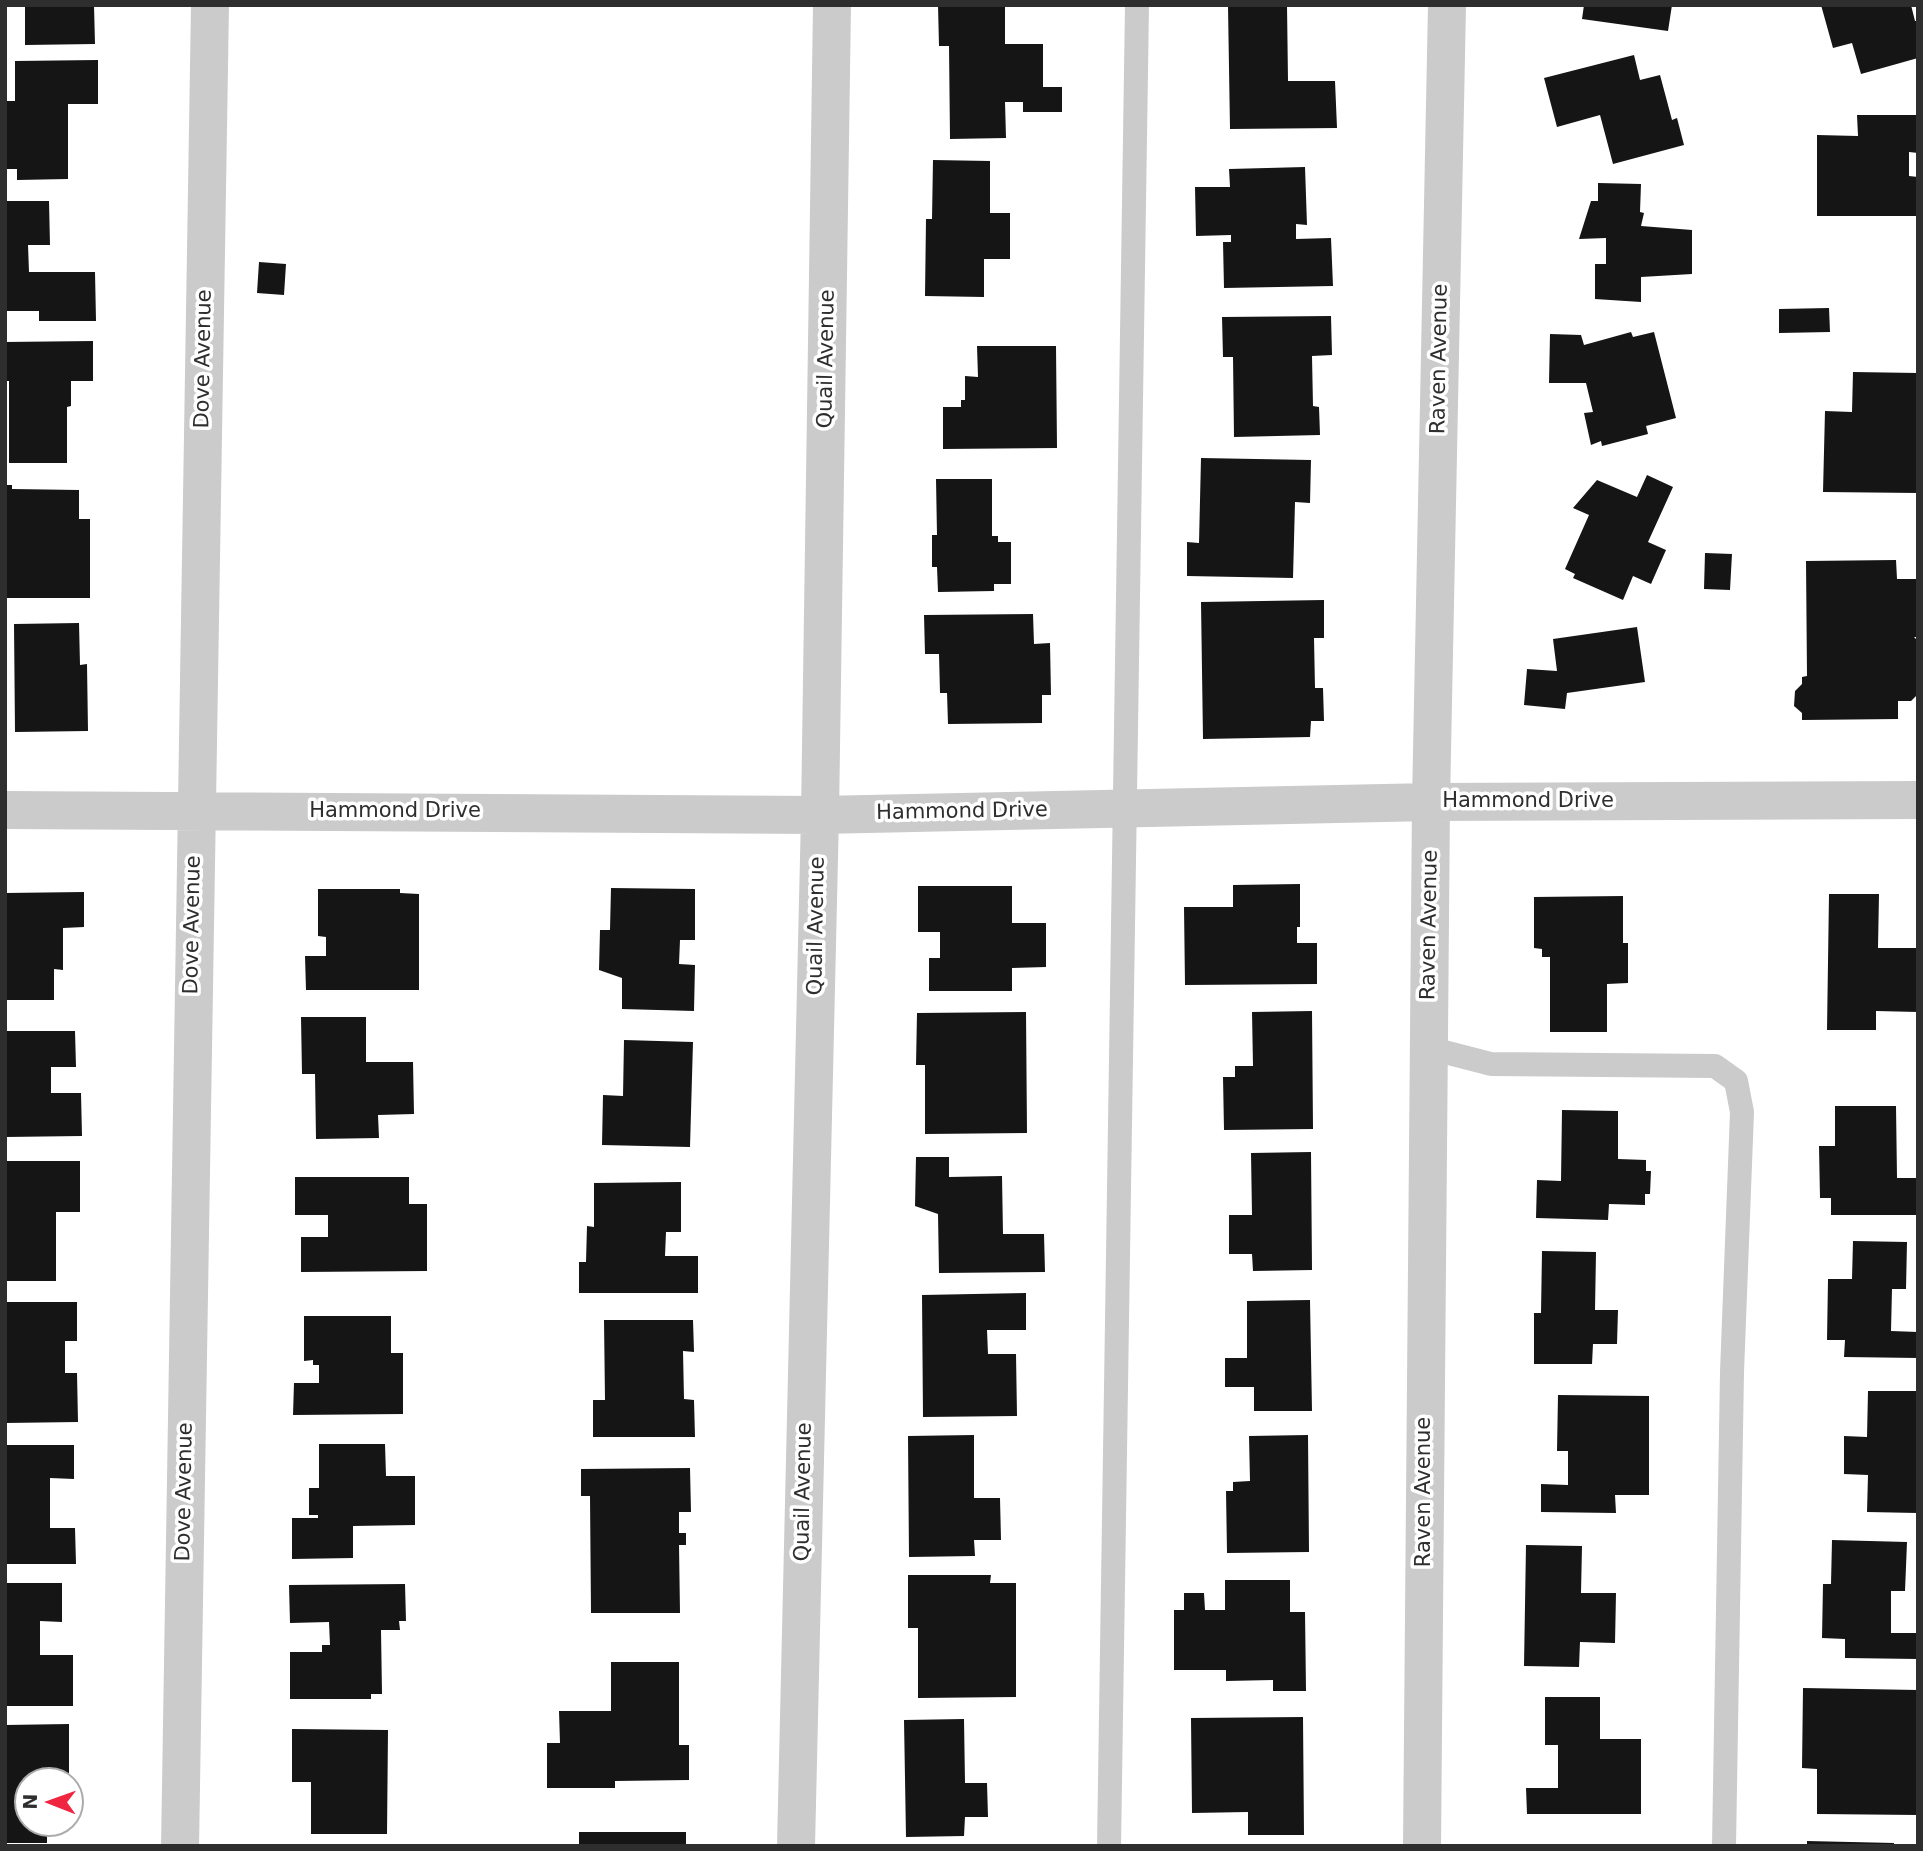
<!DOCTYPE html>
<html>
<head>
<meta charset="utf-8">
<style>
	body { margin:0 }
	#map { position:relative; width:1923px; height:1851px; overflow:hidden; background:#fff; font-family:"DejaVu Sans",sans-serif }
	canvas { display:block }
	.frame { position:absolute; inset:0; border:7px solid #2e2e2e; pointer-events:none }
	.north { position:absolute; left:14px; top:1767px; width:70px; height:70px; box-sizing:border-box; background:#fff; border:2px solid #ababab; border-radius:50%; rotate:271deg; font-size:19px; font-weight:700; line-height:28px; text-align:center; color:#2e2e2e }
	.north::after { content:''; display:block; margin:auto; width:24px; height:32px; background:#f02641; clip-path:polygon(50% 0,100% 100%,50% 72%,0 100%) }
</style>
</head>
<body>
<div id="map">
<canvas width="1923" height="1851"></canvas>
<div class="frame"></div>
<div class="north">N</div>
</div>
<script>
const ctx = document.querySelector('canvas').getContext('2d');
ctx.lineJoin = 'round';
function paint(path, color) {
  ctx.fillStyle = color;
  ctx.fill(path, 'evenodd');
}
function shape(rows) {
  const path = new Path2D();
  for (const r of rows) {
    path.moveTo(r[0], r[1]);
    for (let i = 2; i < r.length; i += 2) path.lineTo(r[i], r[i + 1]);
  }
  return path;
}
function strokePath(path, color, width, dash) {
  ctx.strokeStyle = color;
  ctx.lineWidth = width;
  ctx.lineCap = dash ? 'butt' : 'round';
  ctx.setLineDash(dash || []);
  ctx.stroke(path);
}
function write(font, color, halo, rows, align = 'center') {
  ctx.font = font + ' "DejaVu Sans",sans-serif';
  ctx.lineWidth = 7;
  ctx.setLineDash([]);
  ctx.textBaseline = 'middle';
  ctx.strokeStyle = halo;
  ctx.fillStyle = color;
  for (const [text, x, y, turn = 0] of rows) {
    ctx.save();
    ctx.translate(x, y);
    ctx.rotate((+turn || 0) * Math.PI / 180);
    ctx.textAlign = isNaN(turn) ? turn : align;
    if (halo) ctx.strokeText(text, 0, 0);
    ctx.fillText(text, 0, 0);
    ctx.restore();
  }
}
const building = shape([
	[25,5,94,5,95,44,25,45],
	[938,5,1005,5,1005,44,1043,44,1043,87,1062,87,1062,112,1023,112,1023,102,1005,102,1006,138,950,139,949,46,939,46],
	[1287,5,1288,81,1335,81,1337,128,1230,129,1228,6],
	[1584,5,1672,5,1668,31,1582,19],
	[1821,5,1911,5,1915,21,1918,21,1918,58,1861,74,1852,43,1833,48],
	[1634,55,1640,80,1660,75,1672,120,1677,118,1684,145,1613,164,1600,115,1557,127,1544,78],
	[98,60,98,104,68,104,68,179,17,180,17,169,5,169,5,101,15,101,15,61],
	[1857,115,1918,115,1918,153,1909,152,1909,176,1918,177,1918,216,1817,216,1817,135,1858,136],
	[933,160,990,161,990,213,1010,213,1010,259,984,259,984,297,925,296,926,219,932,219],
	[1305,167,1307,225,1296,224,1296,239,1331,238,1333,286,1224,288,1223,242,1231,242,1231,235,1196,236,1195,187,1230,187,1229,169],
	[1598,183,1641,184,1640,212,1644,213,1641,226,1692,230,1692,274,1641,277,1641,302,1595,299,1595,264,1606,264,1606,238,1579,239,1591,201,1598,201],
	[5,201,49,201,50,245,28,245,29,272,95,272,96,321,39,321,39,311,5,311],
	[259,262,286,264,284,295,257,293],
	[1829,308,1830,332,1779,333,1779,309],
	[1331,316,1332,355,1312,356,1313,406,1319,407,1320,435,1234,437,1233,357,1223,357,1222,317],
	[1631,332,1633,337,1654,332,1676,418,1646,426,1648,434,1602,446,1601,441,1591,445,1584,413,1593,412,1586,383,1549,383,1550,334,1581,335,1584,345],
	[93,341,93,381,71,381,71,406,67,407,67,463,9,463,9,381,5,381,5,342],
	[977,346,1056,346,1057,448,943,449,943,407,961,407,961,400,965,400,965,376,978,377],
	[1853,372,1918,373,1918,493,1823,492,1825,411,1852,412],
	[1201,458,1311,460,1310,503,1295,502,1293,578,1187,576,1187,542,1199,543],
	[1647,475,1673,487,1648,542,1666,550,1651,584,1633,576,1623,600,1573,578,1575,574,1565,569,1589,515,1573,508,1597,480,1637,497],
	[936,479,992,479,992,536,998,536,998,542,1011,542,1011,584,994,584,994,591,938,592,937,567,932,567,932,535,937,535],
	[5,485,12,485,12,489,79,490,79,519,90,519,90,598,5,598],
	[1705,553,1732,554,1730,590,1704,589],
	[1896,560,1897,579,1918,579,1918,637,1914,637,1918,641,1918,694,1911,701,1898,701,1898,719,1802,720,1802,713,1794,706,1795,691,1802,684,1802,677,1807,676,1806,561],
	[1324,600,1324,638,1314,638,1315,688,1323,688,1324,721,1311,721,1310,737,1203,739,1201,602],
	[1033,614,1034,644,1050,643,1051,695,1042,695,1042,723,948,724,947,693,940,693,939,654,925,654,924,615],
	[79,623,80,665,87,664,88,731,15,732,14,624],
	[1637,627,1645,682,1567,693,1565,709,1524,705,1527,669,1557,671,1553,639],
	[1300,884,1300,927,1297,927,1297,943,1317,943,1317,984,1185,985,1184,907,1233,907,1233,885],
	[918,886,1012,886,1012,923,1046,923,1046,967,1012,968,1012,991,929,991,929,958,940,958,940,932,918,932],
	[611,888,695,889,695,940,680,940,679,964,695,965,694,1011,622,1009,622,978,599,970,600,930,610,930],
	[318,889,400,889,400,893,419,894,419,990,306,990,305,956,326,956,326,937,318,936],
	[84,892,84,927,63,928,63,970,54,969,54,1000,5,1000,5,893],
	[1829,894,1879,894,1878,948,1918,948,1918,1012,1876,1011,1876,1030,1827,1030],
	[1623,896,1623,943,1628,943,1628,983,1607,984,1607,1032,1550,1032,1550,957,1542,957,1542,949,1534,948,1534,897],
	[1312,1011,1313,1129,1224,1130,1223,1077,1235,1077,1235,1066,1253,1066,1252,1012],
	[1026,1012,1027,1133,925,1134,925,1065,916,1065,917,1013],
	[301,1017,366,1017,366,1062,413,1062,414,1114,378,1115,379,1138,316,1139,315,1074,302,1074],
	[5,1031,75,1031,76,1067,51,1067,51,1093,81,1093,82,1136,5,1137],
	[624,1040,693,1042,690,1147,602,1145,603,1095,623,1096],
	[1835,1106,1896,1106,1897,1178,1918,1178,1918,1215,1831,1215,1831,1198,1820,1198,1819,1146,1835,1146],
	[1562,1110,1618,1111,1618,1159,1646,1160,1646,1171,1651,1171,1650,1194,1645,1194,1645,1205,1609,1204,1608,1220,1536,1218,1537,1180,1561,1181],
	[1311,1152,1312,1270,1253,1271,1252,1254,1229,1254,1229,1215,1252,1215,1251,1153],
	[916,1157,949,1157,949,1177,1002,1176,1003,1234,1044,1234,1045,1272,939,1273,938,1214,915,1206],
	[5,1161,80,1161,80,1212,56,1212,56,1281,5,1281],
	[295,1177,409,1177,409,1204,427,1204,427,1271,301,1272,301,1237,328,1237,328,1215,295,1215],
	[681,1182,681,1232,666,1232,665,1256,698,1256,698,1293,579,1293,579,1262,586,1262,587,1226,594,1227,594,1183],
	[1853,1241,1907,1242,1906,1289,1892,1289,1891,1331,1918,1332,1918,1358,1844,1357,1845,1340,1827,1340,1828,1279,1852,1279],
	[1542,1251,1596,1252,1595,1310,1618,1310,1617,1344,1593,1344,1592,1364,1534,1364,1534,1313,1541,1313],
	[1026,1293,1026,1330,987,1330,988,1354,1016,1354,1017,1416,923,1417,922,1295],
	[1310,1300,1312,1411,1254,1411,1254,1387,1225,1387,1225,1358,1247,1358,1247,1301],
	[5,1302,77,1302,77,1341,65,1341,65,1373,77,1373,78,1422,5,1423],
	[304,1316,391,1316,391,1353,403,1353,403,1414,293,1415,294,1383,319,1383,319,1365,313,1365,313,1360,304,1361],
	[604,1320,693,1320,694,1352,683,1351,684,1399,694,1400,695,1437,593,1437,593,1400,605,1400],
	[1868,1391,1918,1391,1918,1513,1867,1512,1868,1475,1844,1474,1844,1436,1867,1437],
	[1558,1395,1649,1396,1649,1495,1615,1495,1616,1513,1541,1512,1541,1484,1568,1485,1568,1451,1557,1451],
	[974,1435,974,1498,1000,1498,1001,1540,974,1540,975,1556,909,1557,908,1436],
	[1308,1435,1309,1552,1227,1553,1226,1491,1233,1491,1233,1482,1250,1481,1249,1436],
	[319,1444,385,1444,386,1476,415,1476,415,1525,353,1526,353,1558,292,1559,292,1518,318,1518,318,1515,309,1515,309,1488,319,1488],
	[5,1445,74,1445,74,1479,50,1478,50,1528,75,1528,76,1564,5,1564],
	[690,1468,691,1512,679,1512,679,1533,686,1533,686,1545,679,1545,680,1613,591,1613,590,1496,581,1496,581,1469],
	[1832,1540,1907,1542,1905,1591,1891,1591,1891,1633,1918,1633,1918,1659,1845,1658,1845,1639,1822,1638,1823,1584,1831,1584],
	[1526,1545,1582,1546,1581,1593,1616,1593,1615,1643,1580,1642,1579,1667,1524,1666],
	[908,1575,991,1575,990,1583,1016,1583,1016,1697,918,1698,918,1628,908,1628],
	[1225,1580,1290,1580,1290,1612,1305,1612,1306,1691,1273,1691,1273,1680,1226,1681,1226,1670,1174,1670,1174,1610,1184,1610,1184,1593,1204,1593,1205,1610,1225,1610],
	[5,1583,62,1583,62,1622,40,1621,40,1655,73,1655,73,1706,5,1706],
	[405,1584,406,1621,399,1621,400,1630,381,1630,382,1694,371,1694,371,1699,290,1699,290,1652,322,1652,322,1645,330,1645,329,1622,290,1623,289,1585],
	[611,1662,679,1662,679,1745,689,1745,689,1780,615,1781,615,1788,547,1788,547,1743,560,1743,559,1711,611,1711],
	[1803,1688,1918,1690,1918,1815,1817,1814,1817,1769,1802,1768],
	[1545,1697,1600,1697,1600,1739,1641,1739,1641,1814,1527,1814,1526,1788,1558,1788,1558,1745,1545,1745],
	[1303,1717,1304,1835,1248,1835,1248,1812,1192,1813,1191,1718],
	[964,1719,965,1783,987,1783,988,1817,965,1817,964,1836,906,1837,904,1720],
	[69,1724,69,1774,46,1774,46,1781,28,1781,28,1823,47,1823,47,1843,5,1843,5,1725],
	[292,1729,388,1730,387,1834,311,1834,311,1782,292,1782],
	[579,1832,686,1832,686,1846,579,1846],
	[1807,1841,1894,1843,1894,1846,1807,1846]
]);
const service = shape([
	[1429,1048,1491,1064,1715,1066,1736,1081,1742,1112,1732,1372,1724,1846],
	[1109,1846,1137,5]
]);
const minor = shape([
	[5,810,820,815,1431,802,1918,800],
	[180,1846,210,5],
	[796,1846,820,815,832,5],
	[1422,1846,1431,802,1447,5]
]);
const streetNames = [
	["Dove Avenue",204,359,-89],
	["Quail Avenue",827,359,-89],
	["Raven Avenue",1440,359,-89],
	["Hammond Drive",1528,802],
	["Hammond Drive",395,812],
	["Hammond Drive",962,812,-1],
	["Dove Avenue",193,925,-89],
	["Raven Avenue",1430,925,-89],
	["Quail Avenue",817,926,-89],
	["Dove Avenue",185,1492,-89],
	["Quail Avenue",804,1492,-89],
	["Raven Avenue",1425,1492,-90]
];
paint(building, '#151515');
strokePath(service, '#cbcbcb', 24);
strokePath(minor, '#cbcbcb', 38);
write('21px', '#2e2e2e', '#fff', streetNames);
</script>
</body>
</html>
